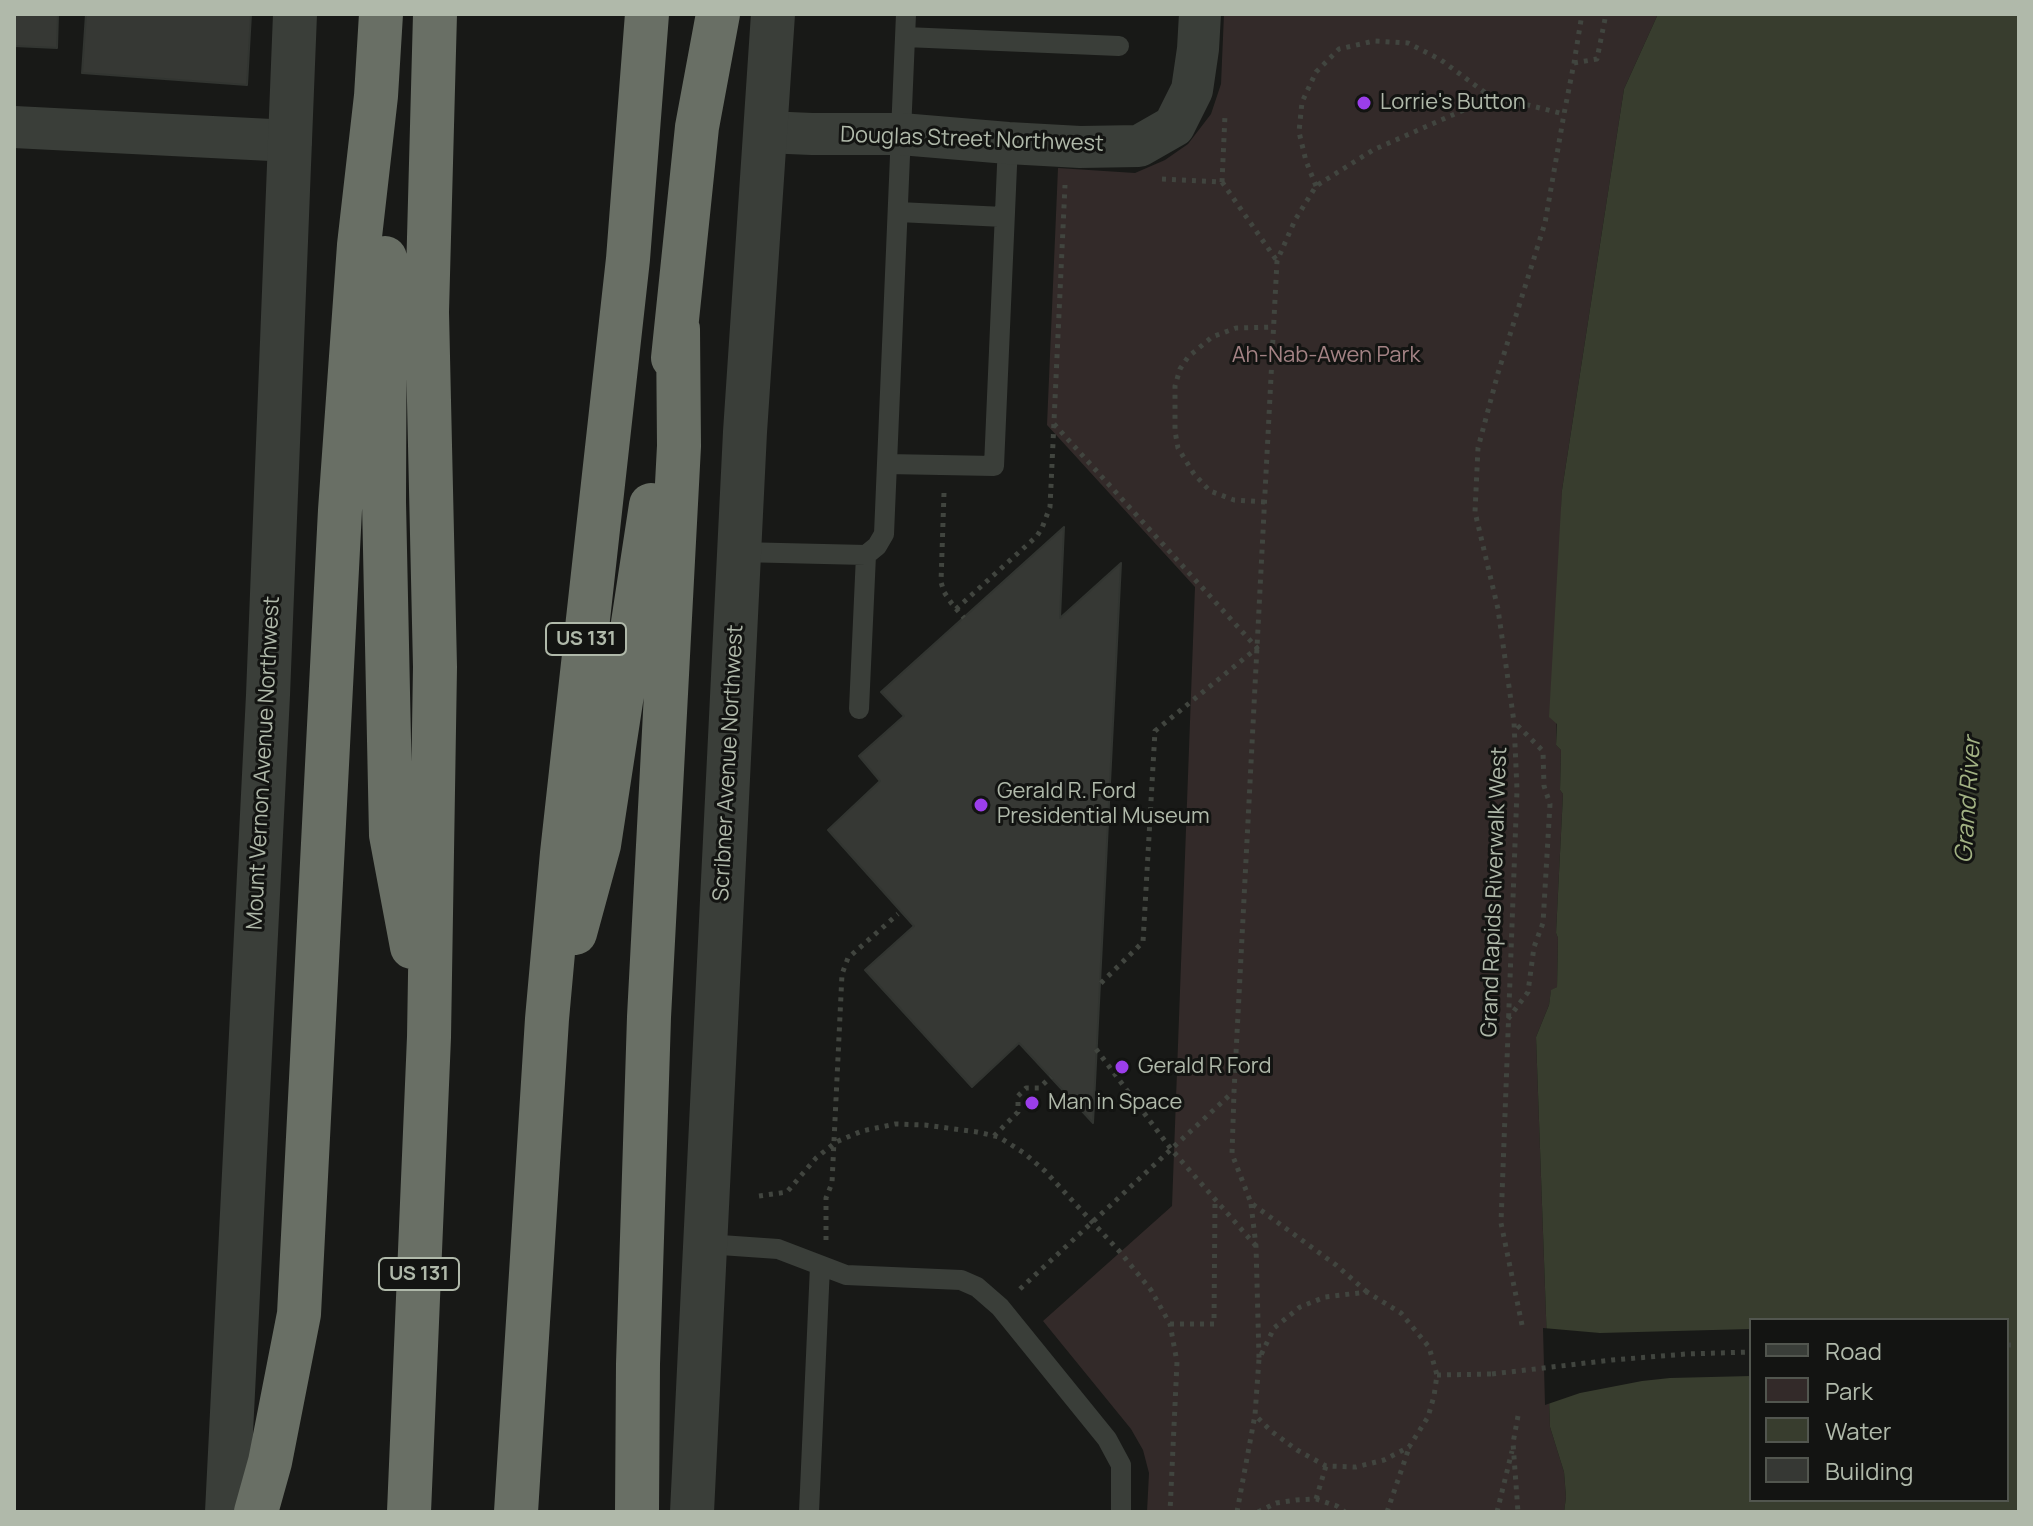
<!DOCTYPE html>
<html>
<head>
<meta charset="utf-8">
<style>
	body { margin:0 }
	#map { position:relative; width:2033px; height:1526px; overflow:hidden; background:#181917; font-family:Manrope,sans-serif }
	canvas { display:block }
	.frame { position:absolute; inset:0; border:16px solid #b0b9aa; pointer-events:none }
	.legend { position:absolute; left:1749px; top:1318px; width:260px; height:184px; box-sizing:border-box; background:#131412; border:2px solid #52564f; margin:0; padding:10px 14px; list-style:none; font-size:24px; color:#b0b9aa }
	.legend li { display:flex; align-items:center; gap:16px; height:40px }
	.legend b { width:40px; border:2px solid #52564f }
</style>
</head>
<body>
<div id="map">
<canvas width="2033" height="1526"></canvas>
<div class="frame"></div>
<ul class="legend">
<li><b style="height:10px;background:#3a3e39"></b>Road</li>
<li><b style="height:22px;background:#332a29"></b>Park</li>
<li><b style="height:22px;background:#383d2e"></b>Water</li>
<li><b style="height:22px;background:#363834"></b>Building</li>
</ul>
</div>
<script>
const ctx = document.querySelector('canvas').getContext('2d');
ctx.lineJoin = 'round';
function paint(path, color) {
  ctx.fillStyle = color;
  ctx.fill(path, 'evenodd');
}
function shape(rows) {
  const path = new Path2D();
  for (const r of rows) {
    path.moveTo(r[0], r[1]);
    for (let i = 2; i < r.length; i += 2) path.lineTo(r[i], r[i + 1]);
  }
  return path;
}
function strokePath(path, color, width, dash) {
  ctx.strokeStyle = color;
  ctx.lineWidth = width;
  ctx.lineCap = dash ? 'butt' : 'round';
  ctx.setLineDash(dash || []);
  ctx.stroke(path);
}
function write(font, color, halo, rows, align = 'center') {
  ctx.font = font + ' Manrope,sans-serif';
  ctx.lineWidth = 6;
  ctx.setLineDash([]);
  ctx.textBaseline = 'middle';
  ctx.strokeStyle = halo;
  ctx.fillStyle = color;
  for (const [text, x, y, turn = 0] of rows) {
    ctx.save();
    ctx.translate(x, y);
    ctx.rotate((+turn || 0) * Math.PI / 180);
    ctx.textAlign = isNaN(turn) ? turn : align;
    if (halo) ctx.strokeText(text, 0, 0);
    ctx.fillText(text, 0, 0);
    ctx.restore();
  }
}
const green = shape([
	[1224,14,1658,14,1624,89,1562,490,1556,745,1561,750,1560,790,1563,794,1556,933,1558,938,1557,987,1551,991,1549,1005,1536,1037,1550,1427,1564,1472,1566,1497,1564,1512,1147,1512,1149,1473,1143,1450,1131,1429,1043,1321,1172,1206,1195,587,1047,425,1058,168,1135,173,1165,160,1188,144,1211,114,1221,84]
]);
const water = shape([
	[1658,14,2019,14,2019,1512,1564,1512,1566,1497,1564,1472,1550,1427,1536,1037,1549,1005,1551,990,1557,987,1558,938,1556,933,1563,794,1560,790,1561,750,1556,745,1557,724,1549,717,1562,490,1624,89],
	[1751,1320,2007,1320,2007,1500,1751,1500]
]);
const pier = shape([
	[1543,1328,1600,1333,1751,1329,1751,1376,1670,1378,1642,1381,1580,1393,1545,1405]
]);
const building = shape([
	[14,14,58,14,57,48,14,46,14,14],
	[86,14,251,14,247,85,82,73,86,14],
	[1064,527,1060,618,1121,563,1093,1123,1019,1043,972,1087,865,970,914,926,828,830,880,781,859,756,904,716,881,692,1064,527]
]);
const path = shape([
	[1574,63,1597,59,1606,14],
	[1162,179,1222,182,1225,115],
	[1222,182,1277,261],
	[1316,186,1306,161,1299,132,1302,102,1316,72,1339,49,1374,41,1408,43,1441,60,1491,97],
	[1054,424,1257,648,1155,731,1143,942,1100,984],
	[944,493,941,582,944,592,952,604,964,618],
	[1265,502,1234,500,1210,491,1194,474,1178,448,1175,431,1175,386,1180,369,1188,357,1212,337,1236,328,1273,327],
	[956,609,1037,536,1042,528,1050,507,1065,185],
	[1508,1019,1528,992,1534,947,1543,923,1550,804,1544,786,1543,751,1515,723],
	[1096,1049,1171,1149,1256,1246],
	[994,1136,1018,1112,1018,1096,1026,1088,1039,1088,1051,1077],
	[759,1196,787,1192,816,1158,836,1142,862,1131,895,1124,925,1125,977,1132,999,1137,1024,1153,1045,1171,1120,1252,1151,1290,1170,1324,1177,1362,1170,1512],
	[1251,1204,1256,1246,1259,1358],
	[826,1240,826,1198,832,1183,842,974,848,958,898,914],
	[1020,1289,1233,1092],
	[1367,1292,1336,1265,1251,1203,1232,1154,1234,1092,1277,261,1295,220,1316,186,1373,150,1491,98,1524,104,1564,114],
	[1170,1324,1214,1324,1215,1200],
	[1522,1325,1501,1223,1517,790,1514,722,1498,609,1475,512,1478,448,1498,373,1545,223,1564,114,1574,63,1582,14],
	[2007,1345,2019,1345],
	[1437,1375,1492,1374],
	[1518,1416,1513,1443,1518,1512],
	[1316,1499,1326,1466],
	[1237,1512,1255,1415,1259,1359,1274,1328,1300,1307,1325,1297,1367,1292,1401,1313,1429,1347,1437,1375,1434,1396,1428,1417,1409,1447,1384,1460,1356,1467,1326,1466,1297,1450,1271,1431,1255,1415],
	[1258,1512,1276,1503,1296,1500,1316,1499,1337,1506,1345,1512],
	[1387,1512,1409,1448],
	[1497,1512,1512,1451]
]);
const service = shape([
	[905,37,1119,46],
	[898,212,1004,217],
	[887,464,994,466,1008,143],
	[739,552,866,555,877,546,884,534,906,14],
	[859,709,866,555],
	[706,1244,778,1249,846,1275,961,1280,977,1287,1000,1307,1107,1439,1121,1465,1121,1512],
	[809,1512,820,1266]
]);
const minor = shape([
	[14,127,291,141],
	[765,132,812,134,901,134,1008,143,1080,147,1139,146,1174,126,1192,90,1198,49,1200,14]
]);
const tertiary = shape([
	[227,1512,268,695,295,14],
	[692,1512,745,432,773,14]
]);
const motorway = shape([
	[385,258,384,502,391,835,412,947],
	[673,358,697,127,718,14],
	[575,933,599,845,651,505],
	[256,1512,270,1462,299,1314,340,510,359,245,376,96,381,14],
	[409,1512,429,1037,435,667,427,312,435,14],
	[516,1512,547,1019,562,853,628,259,647,14],
	[637,1512,638,1364,649,1017,679,446,678,329]
]);
const pathBridge = shape([
	[1492,1374,1612,1360,1686,1354,1751,1352]
]);
const markers = [
	[1364,103,8,"#9b3eea"],
	[981,805,8,"#9b3eea"],
	[1122,1067,8,"#9b3eea"],
	[1032,1103,8,"#9b3eea"]
];
const shields = [
	[586,639,80],
	[419,1274,80]
];
const shieldNames = [
	["US 131",586,639],
	["US 131",419,1274]
];
const poiNames = [
	["Lorrie's Button",1380,103],
	["Gerald R. Ford",997,792],
	["Presidential Museum",997,817],
	["Gerald R Ford",1138,1067],
	["Man in Space",1048,1103]
];
const streetNames = [
	["Douglas Street Northwest",972,140,2],
	["Mount Vernon Avenue Northwest",264,763,-87],
	["Scribner Avenue Northwest",729,763,-87],
	["Grand Rapids Riverwalk West",1495,892,-88]
];
const parkNames = [
	["Ah-Nab-Awen Park",1326,356]
];
const waterNames = [
	["Grand River",1969,800,-86]
];
paint(green, '#332a29');
paint(water, '#383d2e');
paint(pier, '#181917');
paint(building, '#363834');
strokePath(building, '#323531', 2);
strokePath(path, '#41453f', 5, [4, 6]);
strokePath(service, '#3a3e39', 20);
strokePath(minor, '#3a3e39', 42);
strokePath(tertiary, '#3a3e39', 44);
strokePath(motorway, '#696f65', 44);
strokePath(pathBridge, '#41453f', 5, [4, 6]);
for (const [x, y, r, color] of markers) {
  const dot = new Path2D();
  dot.arc(x, y, r, 0, 2 * Math.PI);
  ctx.fillStyle = color;
  ctx.fill(dot);
  strokePath(dot, '#131412', 3);
}
for (const [x, y, w] of shields) {
  const box = new Path2D();
  box.roundRect(x - w / 2, y - 16, w, 32, 6);
  ctx.fillStyle = '#131412';
  ctx.fill(box);
  strokePath(box, '#b0b9aa', 2);
}
write('bold 20px', '#b0b9aa', null, shieldNames);
write('22px', '#b0b9aa', '#131412', poiNames, 'left');
write('22px', '#b0b9aa', '#131412', streetNames);
write('22px', '#a38284', '#131412', parkNames);
write('italic 24px', '#a2b283', '#131412', waterNames);
</script>
</body>
</html>
